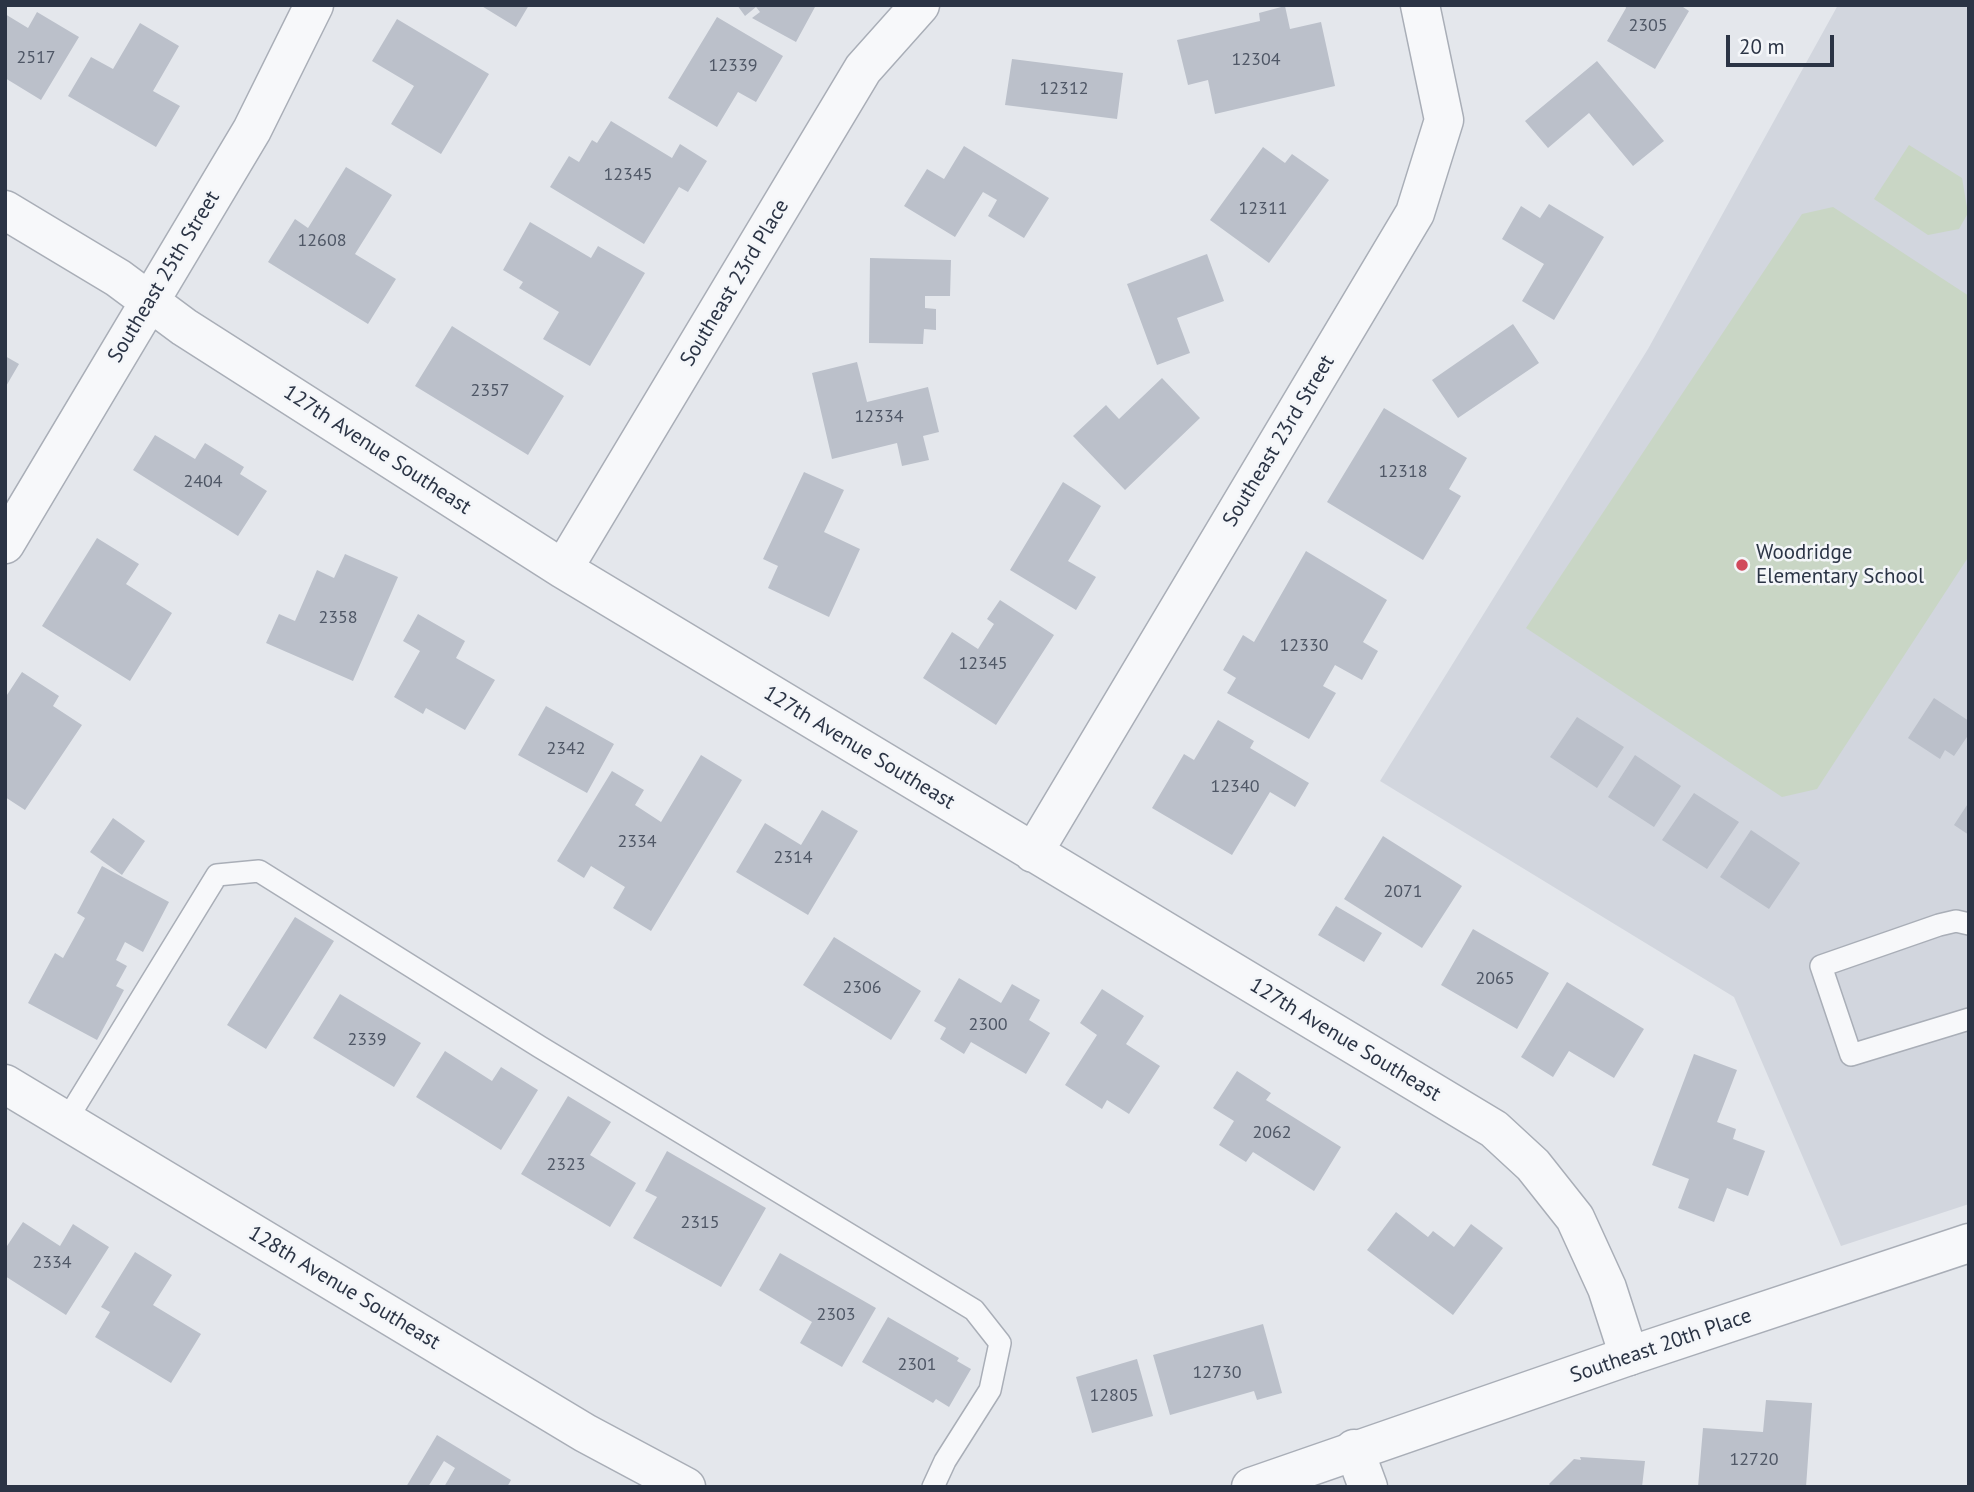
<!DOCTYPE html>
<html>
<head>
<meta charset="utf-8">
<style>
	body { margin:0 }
	#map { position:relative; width:1974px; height:1492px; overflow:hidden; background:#e4e7ec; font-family:"PT Sans",sans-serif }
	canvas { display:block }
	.frame { position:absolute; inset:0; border:7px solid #2b3445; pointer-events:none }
	.scale { position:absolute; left:1726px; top:35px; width:108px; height:32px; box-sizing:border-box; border:4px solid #2b3445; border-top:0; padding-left:9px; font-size:21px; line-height:24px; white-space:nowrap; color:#2b3445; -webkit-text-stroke:5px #f4f6f9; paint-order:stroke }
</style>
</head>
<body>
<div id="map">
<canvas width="1974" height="1492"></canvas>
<div class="frame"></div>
<div class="scale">20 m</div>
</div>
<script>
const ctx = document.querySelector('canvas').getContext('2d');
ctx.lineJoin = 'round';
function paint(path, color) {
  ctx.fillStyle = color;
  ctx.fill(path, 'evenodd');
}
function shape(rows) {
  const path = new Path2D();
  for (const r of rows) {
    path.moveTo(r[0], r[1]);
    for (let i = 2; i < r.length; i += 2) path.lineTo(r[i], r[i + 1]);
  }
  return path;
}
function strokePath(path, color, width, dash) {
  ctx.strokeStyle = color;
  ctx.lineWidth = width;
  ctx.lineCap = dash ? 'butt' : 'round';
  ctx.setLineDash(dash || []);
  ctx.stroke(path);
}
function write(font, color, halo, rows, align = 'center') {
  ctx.font = font + ' "PT Sans",sans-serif';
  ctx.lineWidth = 5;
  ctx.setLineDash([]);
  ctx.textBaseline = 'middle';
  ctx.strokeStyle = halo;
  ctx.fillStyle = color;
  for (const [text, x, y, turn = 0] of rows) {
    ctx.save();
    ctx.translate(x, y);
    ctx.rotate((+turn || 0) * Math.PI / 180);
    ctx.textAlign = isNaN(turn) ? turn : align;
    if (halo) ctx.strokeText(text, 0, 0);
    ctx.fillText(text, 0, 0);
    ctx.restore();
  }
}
const built = shape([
	[1838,5,1969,5,1969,1204,1841,1246,1734,997,1380,781,1648,349]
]);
const green = shape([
	[1909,145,1962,178,1968,213,1959,229,1928,235,1874,199],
	[1833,207,1969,296,1969,556,1817,789,1782,797,1526,628,1802,214]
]);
const building = shape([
	[480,5,529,5,516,27],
	[737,5,812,5,815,7,796,42,752,18,760,12,756,7,745,16],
	[1625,5,1680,5,1689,11,1655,69,1607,41,1626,8],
	[1285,6,1290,29,1321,22,1335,86,1215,114,1208,80,1188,85,1177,40,1260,21,1259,13],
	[37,12,79,37,41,100,5,78,5,14,28,28],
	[717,17,783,56,756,102,738,92,717,127,668,98],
	[397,19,489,74,441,154,391,124,414,86,372,61],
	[140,23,179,46,153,91,180,106,156,147,68,96,91,57,113,69],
	[1012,59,1123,73,1117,119,1005,105],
	[1597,61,1664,141,1633,166,1589,113,1548,148,1525,121],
	[611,121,672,158,680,144,707,161,688,192,679,187,644,244,550,187,569,156,579,162,592,140,597,143],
	[964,146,1049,198,1024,238,988,216,997,200,983,192,955,237,904,206,927,169,944,179],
	[1263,147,1285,163,1292,154,1329,180,1269,263,1210,220],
	[346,167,392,195,355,254,396,279,368,324,268,262,295,219,308,228],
	[1549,204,1604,237,1554,320,1522,301,1544,264,1502,239,1521,206,1540,218],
	[530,222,591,258,598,246,645,273,590,366,543,339,559,312,519,288,523,282,503,270],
	[1207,254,1224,301,1177,318,1190,353,1157,365,1127,284],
	[870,258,951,260,950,296,925,296,925,308,936,309,936,330,924,329,923,344,869,343],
	[1513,324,1539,363,1458,418,1432,380],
	[452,326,564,396,528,455,415,386],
	[5,356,19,364,5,388],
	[857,362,867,402,928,387,939,432,923,436,929,460,902,466,897,443,832,459,812,373],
	[1162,378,1200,418,1125,490,1073,436,1106,405,1119,419],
	[1384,408,1467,458,1449,489,1461,496,1423,560,1327,502],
	[155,435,195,459,205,443,244,467,240,474,267,491,238,536,133,470],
	[804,472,844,490,824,532,860,549,829,617,768,588,778,566,763,559],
	[1063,482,1101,506,1068,561,1096,577,1076,610,1010,570],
	[97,538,139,564,126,584,172,613,130,681,42,626],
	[1306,551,1387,600,1363,642,1378,651,1362,680,1335,665,1323,686,1336,693,1309,739,1227,693,1236,678,1223,670,1243,635,1254,642],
	[345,554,398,577,353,681,266,643,279,614,295,621,317,570,334,578],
	[1000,600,1054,635,996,725,923,678,952,632,978,649,994,624,987,619],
	[418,614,465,641,456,658,495,680,465,730,426,708,423,714,394,697,420,651,403,641],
	[22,672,59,696,53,706,82,725,25,810,5,797,5,698],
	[1934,698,1969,721,1969,734,1954,756,1945,750,1940,759,1908,738],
	[546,706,614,744,587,793,518,755],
	[1577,717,1624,747,1597,788,1550,757],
	[1218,720,1254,741,1250,748,1309,783,1295,807,1270,792,1232,855,1152,808,1184,754,1194,760],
	[701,755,742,780,651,931,613,908,625,887,591,866,584,878,557,861,612,771,644,790,635,805,661,822],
	[1635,755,1681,786,1654,827,1608,797],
	[1694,793,1739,822,1707,869,1662,840],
	[1969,802,1969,835,1954,825],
	[822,810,858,831,808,915,736,872,765,823,801,845],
	[113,818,145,841,122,875,90,852],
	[1751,830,1800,863,1769,909,1720,877],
	[1383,836,1462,886,1422,948,1344,899],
	[102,866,169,902,143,952,125,942,116,960,127,966,116,986,124,990,97,1040,28,1003,55,953,63,958,85,918,77,913],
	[1336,906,1382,933,1364,962,1318,935],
	[295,917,334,941,266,1049,227,1025],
	[1473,929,1549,973,1517,1029,1441,985],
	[834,937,921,991,891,1040,803,985],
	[959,978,1001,1003,1012,984,1040,1000,1029,1020,1050,1033,1026,1074,971,1042,964,1054,940,1039,946,1028,934,1021],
	[1567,982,1644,1029,1614,1078,1569,1051,1553,1077,1521,1057],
	[1102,989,1144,1016,1126,1044,1160,1066,1129,1114,1107,1100,1102,1109,1065,1085,1097,1035,1080,1023],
	[340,994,421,1043,394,1087,313,1038],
	[445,1051,492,1081,501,1067,538,1090,501,1150,416,1097],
	[1694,1054,1737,1070,1717,1122,1736,1129,1733,1139,1765,1151,1748,1196,1727,1188,1714,1222,1678,1208,1689,1179,1652,1165],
	[1237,1071,1271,1093,1266,1100,1341,1147,1314,1191,1253,1152,1246,1162,1219,1145,1234,1121,1213,1108],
	[568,1096,611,1122,590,1155,636,1183,610,1227,521,1174],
	[667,1151,766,1208,721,1287,633,1238,657,1197,645,1191],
	[1396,1212,1428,1237,1433,1231,1454,1247,1471,1224,1503,1248,1453,1315,1367,1250],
	[23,1222,60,1246,73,1224,109,1247,66,1315,5,1276,5,1249],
	[135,1252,172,1275,153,1305,201,1334,171,1383,95,1337,110,1312,101,1307],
	[780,1253,876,1308,842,1367,800,1343,812,1322,759,1290],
	[888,1317,959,1358,957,1361,971,1369,949,1407,936,1399,933,1403,862,1362],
	[1263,1324,1282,1393,1257,1400,1254,1391,1170,1415,1153,1355],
	[1137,1359,1153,1416,1092,1433,1076,1377],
	[1766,1400,1812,1403,1806,1487,1698,1487,1703,1428,1763,1432],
	[437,1435,511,1480,507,1487,444,1487,455,1468,444,1461,428,1487,406,1487],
	[1580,1457,1645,1461,1642,1487,1552,1487,1549,1484,1574,1459,1581,1460]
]);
const service = shape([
	[1969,924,1956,921,1939,925,1821,966,1851,1055,1969,1019],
	[66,1121,217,875,259,871,540,1047,974,1310,1000,1343,990,1390,945,1461,933,1487]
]);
const minor = shape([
	[5,210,118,278,184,327,563,569,1494,1129,1533,1165,1575,1218,1607,1288,1629,1356],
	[5,544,252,130,314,5],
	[563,569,863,69,920,5],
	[1033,853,1415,213,1444,120,1420,5],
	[1354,1449,1368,1487]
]);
const tertiary = shape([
	[5,1084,585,1433,686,1487],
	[1251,1487,1629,1356,1969,1243]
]);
const markers = [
	[1742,565,7,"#d1495b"]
];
const numberNames = [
	["2305",1648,26],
	["2517",36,58],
	["12304",1256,60],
	["12339",733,66],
	["12312",1064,89],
	["12345",628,175],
	["12311",1263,209],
	["12608",322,241],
	["2357",490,391],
	["12334",879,417],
	["12318",1403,472],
	["2404",203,482],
	["2358",338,618],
	["12330",1304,646],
	["12345",983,664],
	["2342",566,749],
	["12340",1235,787],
	["2334",637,842],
	["2314",793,858],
	["2071",1403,892],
	["2065",1495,979],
	["2306",862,988],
	["2300",988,1025],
	["2339",367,1040],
	["2062",1272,1133],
	["2323",566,1165],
	["2315",700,1223],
	["2334",52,1263],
	["2303",836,1315],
	["2301",917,1365],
	["12730",1217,1373],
	["12805",1114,1396],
	["12720",1754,1460]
];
const streetNames = [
	["Southeast 25th Street",164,277,-59],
	["Southeast 23rd Place",735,283,-59],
	["Southeast 23rd Street",1279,441,-59],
	["127th Avenue Southeast",377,450,33],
	["127th Avenue Southeast",859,748,31],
	["127th Avenue Southeast",1345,1040,31],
	["128th Avenue Southeast",344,1288,31],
	["Southeast 20th Place",1661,1346,-19]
];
const poiNames = [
	["Woodridge",1756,553],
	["Elementary School",1756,577]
];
paint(built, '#d2d6de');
paint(green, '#c9d6c5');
paint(building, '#bbc0ca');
strokePath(service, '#a9aeb7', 24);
strokePath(minor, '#a9aeb7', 41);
strokePath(tertiary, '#a9aeb7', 41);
strokePath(service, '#f7f8fa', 21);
strokePath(minor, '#f7f8fa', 38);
strokePath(tertiary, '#f7f8fa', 38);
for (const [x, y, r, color] of markers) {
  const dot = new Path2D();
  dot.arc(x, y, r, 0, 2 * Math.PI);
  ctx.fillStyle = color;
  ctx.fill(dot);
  strokePath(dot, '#f4f6f9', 2.5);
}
write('18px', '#4f5766', null, numberNames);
write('21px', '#2b3445', '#f4f6f9', streetNames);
write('21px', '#2b3445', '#f4f6f9', poiNames, 'left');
</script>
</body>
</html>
